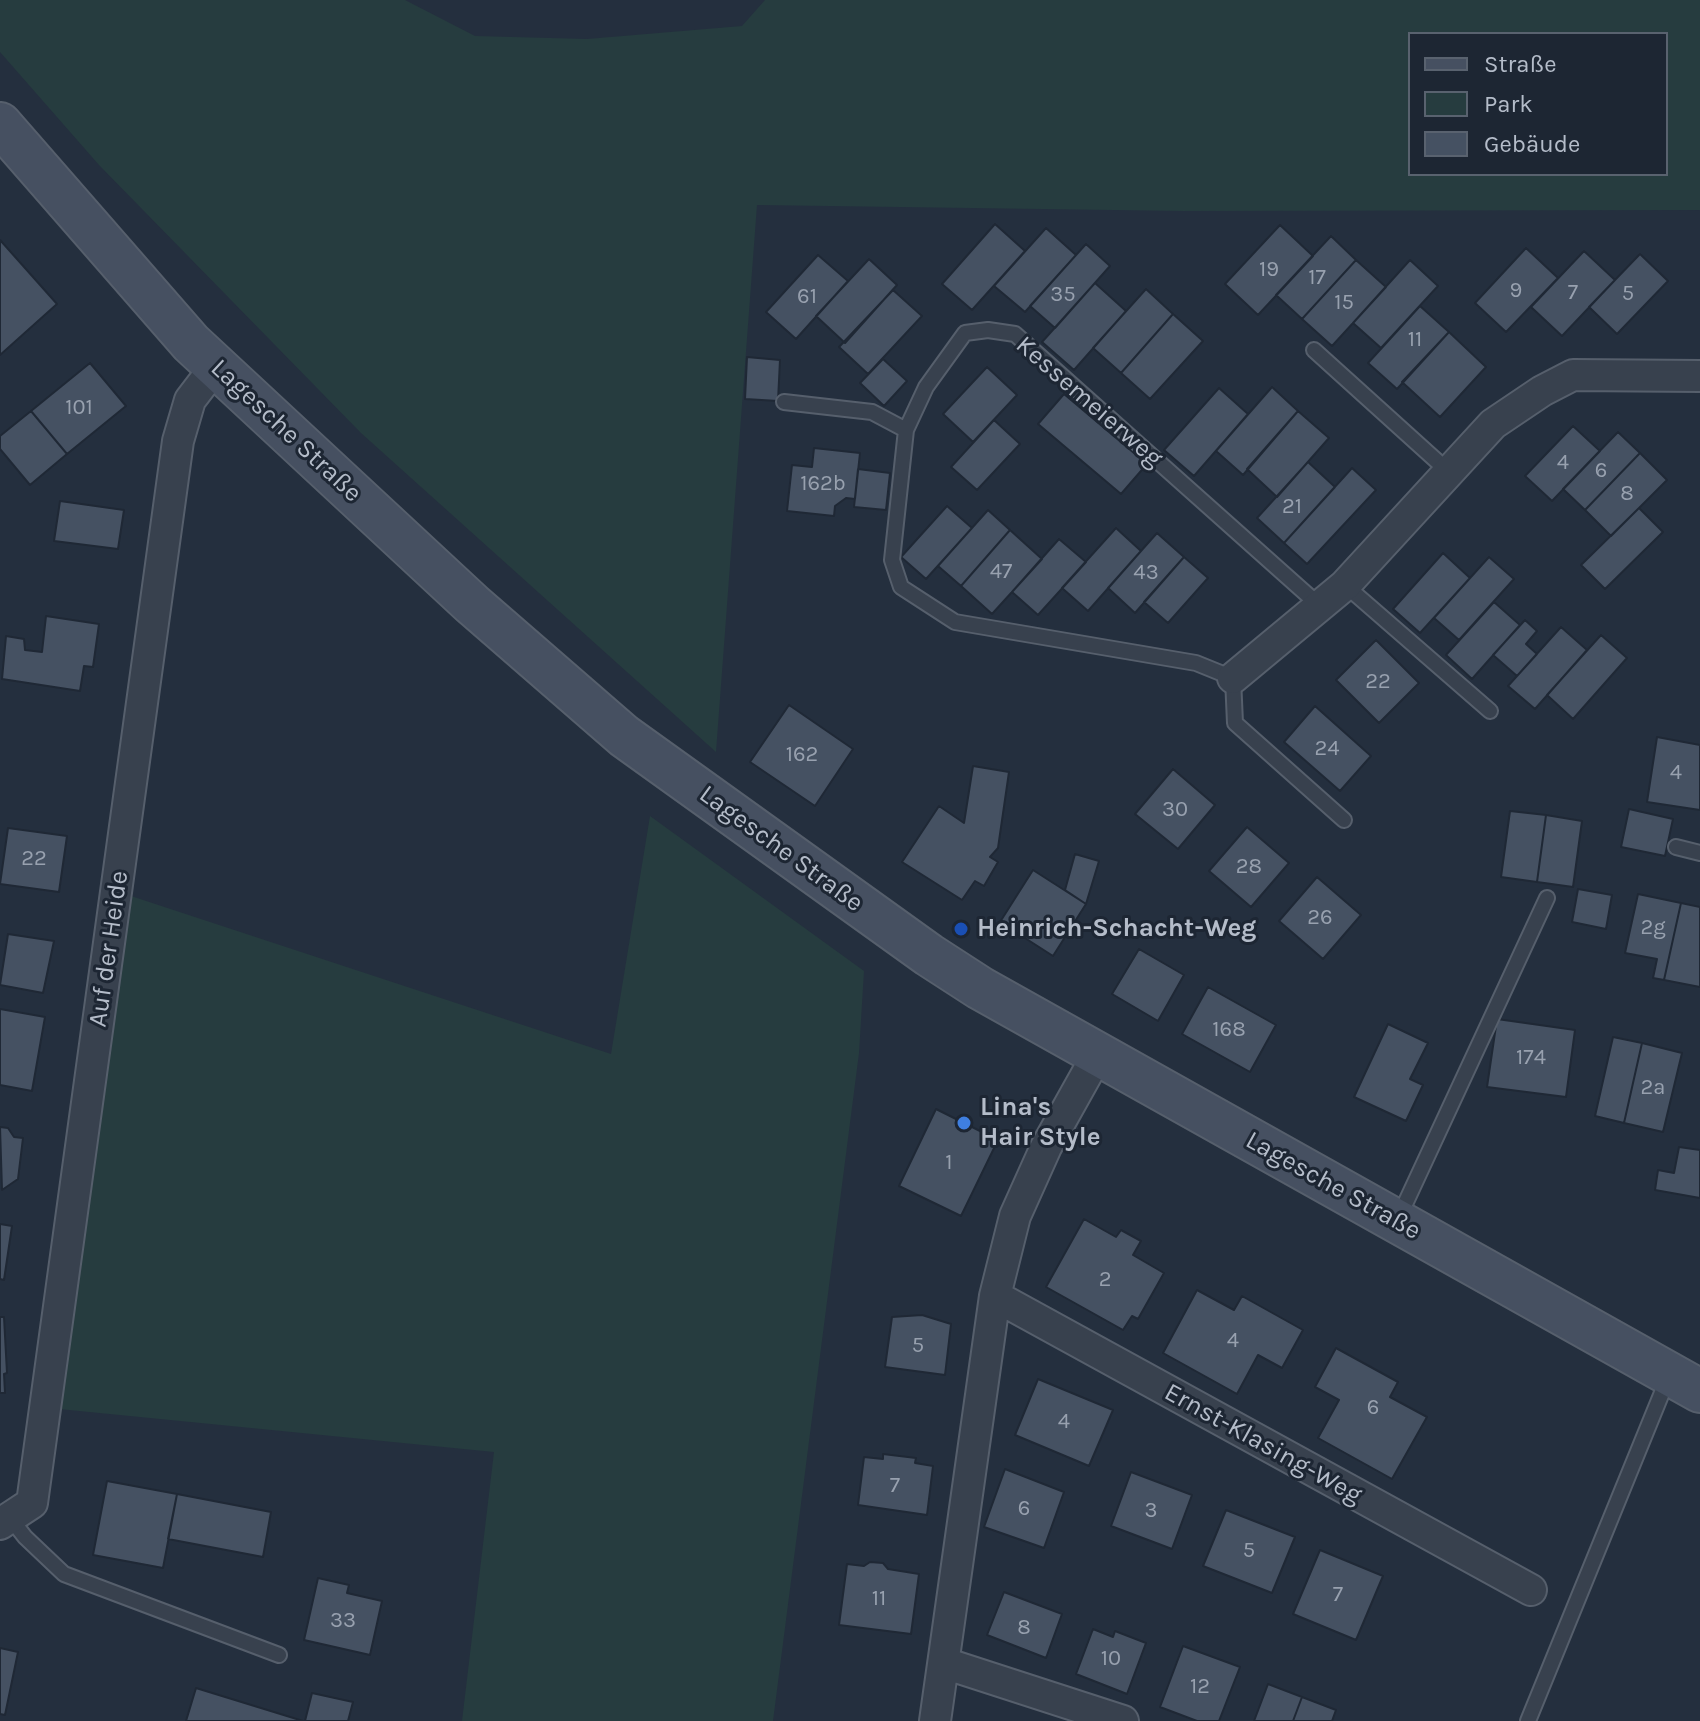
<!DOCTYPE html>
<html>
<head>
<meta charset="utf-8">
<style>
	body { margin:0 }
	#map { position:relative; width:1700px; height:1721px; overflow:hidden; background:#242f3e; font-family:Karla,sans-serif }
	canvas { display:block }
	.legend { position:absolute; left:1408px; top:32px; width:260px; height:144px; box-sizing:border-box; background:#1d2633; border:2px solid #59626f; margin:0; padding:10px 14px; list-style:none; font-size:24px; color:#b4bcc9 }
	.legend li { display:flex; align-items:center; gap:16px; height:40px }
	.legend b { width:40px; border:2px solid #59626f }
</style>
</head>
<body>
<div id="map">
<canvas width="1700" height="1721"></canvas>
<ul class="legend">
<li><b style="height:10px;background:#465061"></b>Straße</li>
<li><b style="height:22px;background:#263c3f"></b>Park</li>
<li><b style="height:22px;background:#455162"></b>Gebäude</li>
</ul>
</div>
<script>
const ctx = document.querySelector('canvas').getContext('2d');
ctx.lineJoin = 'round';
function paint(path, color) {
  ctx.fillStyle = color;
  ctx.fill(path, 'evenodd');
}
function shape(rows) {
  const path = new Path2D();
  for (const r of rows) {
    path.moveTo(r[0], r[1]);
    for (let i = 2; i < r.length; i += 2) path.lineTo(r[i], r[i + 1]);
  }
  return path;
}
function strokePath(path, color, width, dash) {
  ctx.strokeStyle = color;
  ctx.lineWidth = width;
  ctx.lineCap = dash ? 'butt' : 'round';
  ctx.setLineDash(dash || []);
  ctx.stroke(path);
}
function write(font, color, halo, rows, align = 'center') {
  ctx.font = font + ' Karla,sans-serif';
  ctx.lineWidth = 6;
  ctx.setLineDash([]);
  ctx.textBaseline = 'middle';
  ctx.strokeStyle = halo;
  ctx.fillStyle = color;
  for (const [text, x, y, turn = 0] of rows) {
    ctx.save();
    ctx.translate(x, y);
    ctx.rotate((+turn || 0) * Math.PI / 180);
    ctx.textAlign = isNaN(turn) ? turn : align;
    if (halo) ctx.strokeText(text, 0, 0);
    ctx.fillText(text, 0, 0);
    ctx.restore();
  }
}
const green = shape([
	[0,0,405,0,475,36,587,39,742,26,765,0,1700,0,1700,210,1183,211,757,205,716,752,361,433,99,165,0,52],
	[1410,34,1666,34,1666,174,1410,174],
	[650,816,864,971,859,1053,773,1721,462,1721,494,1452,59,1409,131,896,611,1054]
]);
const building = shape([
	[995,224,1025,251,972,310,942,284,995,224],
	[1280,225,1313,256,1258,315,1225,284,1280,225],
	[1046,228,1076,255,1025,312,994,286,1046,228],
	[1331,236,1356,260,1302,319,1276,295,1331,236],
	[0,240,57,304,0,355,0,240],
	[1086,244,1110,266,1055,328,1030,306,1086,244],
	[1526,248,1558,278,1506,332,1475,303,1526,248],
	[1584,251,1615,280,1562,336,1531,307,1584,251],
	[1640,254,1668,281,1617,334,1589,307,1640,254],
	[818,255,848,281,796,339,766,312,818,255],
	[869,259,897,285,845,343,816,316,869,259],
	[1356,260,1386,287,1332,346,1302,319,1356,260],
	[1410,260,1438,286,1381,348,1353,323,1410,260],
	[1095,283,1126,311,1074,370,1042,342,1095,283],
	[1146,289,1173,314,1121,373,1093,348,1146,289],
	[893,290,922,316,868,374,839,347,893,290],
	[1420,306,1449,332,1397,389,1368,363,1420,306],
	[1173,314,1203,341,1150,399,1121,373,1173,314],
	[1449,332,1486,367,1440,417,1402,382,1449,332],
	[747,357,780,360,778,401,745,399,747,357],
	[883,359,907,381,884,406,860,383,883,359],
	[90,363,126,406,67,454,31,411,90,363],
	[987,367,1017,395,973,442,943,414,987,367],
	[1272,387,1298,411,1243,475,1216,451,1272,387],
	[1219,388,1248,414,1194,476,1164,450,1219,388],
	[1064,394,1147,464,1121,494,1038,424,1064,394],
	[31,411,67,454,30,485,0,449,0,436,31,411],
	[1298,411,1329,438,1277,497,1247,469,1298,411],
	[994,420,1020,444,977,490,951,467,994,420],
	[1573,426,1600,451,1552,501,1525,476,1573,426],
	[1618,432,1640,453,1585,510,1563,489,1618,432],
	[814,448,860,453,855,499,846,498,835,506,834,516,787,511,792,465,812,467,814,448],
	[1640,453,1667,480,1611,536,1585,510,1640,453],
	[1308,462,1335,487,1284,543,1257,518,1308,462],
	[1352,468,1376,490,1307,564,1284,543,1352,468],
	[858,469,890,473,886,510,854,507,858,469],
	[60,501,124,510,118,549,54,541,60,501],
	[947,506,972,528,926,579,901,557,947,506],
	[1639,508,1663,532,1605,589,1581,565,1639,508],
	[988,510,1010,530,961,586,938,566,988,510],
	[1116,528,1141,551,1088,611,1062,588,1116,528],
	[1010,530,1042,559,992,614,961,586,1010,530],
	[1157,533,1184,557,1135,613,1108,588,1157,533],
	[1059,539,1086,562,1038,615,1012,592,1059,539],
	[1443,553,1470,578,1420,633,1393,609,1443,553],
	[1184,557,1208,578,1168,623,1144,602,1184,557],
	[1489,557,1514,579,1459,640,1434,618,1489,557],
	[1494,602,1520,625,1472,679,1446,655,1494,602],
	[46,616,99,624,93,667,84,666,80,691,2,679,6,636,24,639,25,650,42,652,46,616],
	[1525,620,1537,631,1526,644,1537,654,1517,676,1493,655,1525,620],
	[1561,627,1587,650,1535,709,1508,686,1561,627],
	[1601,635,1627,658,1573,719,1547,695,1601,635],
	[1376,640,1419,683,1379,723,1336,680,1376,640],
	[789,705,853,749,815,806,750,762,789,705],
	[1315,706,1371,756,1340,791,1284,742,1315,706],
	[1657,737,1700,745,1700,810,1647,802,1657,737],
	[973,766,1009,772,998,848,990,857,998,862,984,886,975,881,962,900,902,862,939,806,964,823,973,766],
	[1173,769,1215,805,1178,849,1135,814,1173,769],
	[1629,809,1673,819,1665,856,1621,847,1629,809],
	[1510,811,1546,815,1537,882,1501,877,1510,811],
	[1546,815,1582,821,1573,887,1537,882,1546,815],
	[1247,827,1289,863,1251,907,1209,871,1247,827],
	[8,828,67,836,59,892,0,884,8,828],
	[1075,854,1099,861,1086,904,1065,890,1075,854],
	[1033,870,1086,904,1053,956,1000,922,1033,870],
	[1317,877,1361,915,1323,959,1279,921,1317,877],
	[1578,889,1612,895,1606,929,1572,922,1578,889],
	[1638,894,1681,903,1664,980,1653,978,1657,959,1625,953,1638,894],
	[1681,903,1700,907,1700,987,1664,980,1681,903],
	[8,934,54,941,43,993,0,985,8,934],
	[1139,949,1184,975,1158,1021,1112,994,1139,949],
	[1208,987,1276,1025,1250,1072,1182,1034,1208,987],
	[0,1009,45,1017,32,1091,0,1085,0,1009],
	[1497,1019,1575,1030,1566,1097,1487,1087,1497,1019],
	[1388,1024,1428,1043,1410,1079,1423,1085,1406,1121,1354,1097,1388,1024],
	[1613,1037,1642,1043,1624,1123,1595,1116,1613,1037],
	[1642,1043,1682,1053,1663,1132,1624,1123,1642,1043],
	[936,1109,998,1140,961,1216,899,1186,936,1109],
	[0,1127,8,1128,14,1137,23,1138,18,1179,2,1190,0,1127],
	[1679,1147,1700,1150,1700,1198,1655,1190,1658,1170,1674,1173,1679,1147],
	[1084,1219,1116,1237,1121,1230,1141,1241,1133,1255,1164,1273,1138,1319,1132,1316,1123,1330,1046,1287,1084,1219],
	[0,1224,12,1226,4,1280,0,1279,0,1224],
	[1197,1290,1234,1310,1242,1296,1303,1330,1282,1368,1258,1355,1237,1394,1163,1353,1197,1290],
	[922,1315,951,1324,945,1375,885,1367,892,1317,922,1315],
	[0,1317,4,1317,7,1373,4,1374,5,1393,0,1393,0,1317],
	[1336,1348,1398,1382,1390,1397,1427,1417,1392,1479,1318,1438,1339,1400,1315,1387,1336,1348],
	[1038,1379,1113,1410,1089,1466,1015,1435,1038,1379],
	[883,1454,916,1458,915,1463,933,1466,927,1515,858,1505,864,1457,883,1459,883,1454],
	[1005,1469,1064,1492,1044,1548,984,1527,1005,1469],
	[1131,1472,1192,1495,1172,1549,1111,1526,1131,1472],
	[107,1481,177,1494,163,1568,93,1555,107,1481],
	[177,1494,271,1512,263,1557,168,1539,177,1494],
	[1226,1510,1295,1537,1272,1593,1203,1566,1226,1510],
	[1320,1550,1383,1576,1356,1640,1293,1614,1320,1550],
	[870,1562,883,1563,888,1569,919,1574,911,1634,839,1625,847,1564,864,1566,870,1562],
	[318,1578,349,1585,347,1593,382,1601,370,1655,304,1640,318,1578],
	[1004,1592,1062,1614,1046,1658,987,1635,1004,1592],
	[1093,1629,1113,1637,1115,1631,1146,1643,1127,1694,1076,1674,1093,1629],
	[1183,1646,1240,1667,1219,1721,1197,1721,1160,1707,1183,1646],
	[0,1648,18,1652,5,1715,0,1714,0,1648],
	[1268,1684,1302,1697,1293,1721,1254,1721,1268,1684],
	[196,1688,303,1721,186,1721,196,1688],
	[312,1693,353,1702,348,1721,305,1721,312,1693],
	[1302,1697,1336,1710,1332,1721,1293,1721,1302,1697]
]);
const lane = shape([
	[1314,350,1449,472],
	[784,402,872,412,906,430],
	[1345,585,1490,711],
	[1320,606,1015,334,988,330,965,333,926,387,906,430,892,560,901,587,955,622,1196,663,1233,678,1235,723,1344,820],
	[1676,847,1700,853],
	[1399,1217,1547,898],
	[11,1519,25,1537,64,1574,279,1655],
	[1528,1721,1668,1378]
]);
const street = shape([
	[1233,678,1345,585,1493,424,1542,391,1573,375,1700,376],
	[995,1296,1531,1590],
	[0,1524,32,1503,178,441,190,400,216,366],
	[944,1663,1123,1721],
	[935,1721,995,1296,1015,1216,1046,1147,1098,1054]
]);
const secondary = shape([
	[0,124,191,343,472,604,624,736,929,955,980,988,1700,1391]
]);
const markers = [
	[961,929,8,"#1a4fb4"],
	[964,1123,8,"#3f7fe0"]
];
const numberNames = [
	["19",1269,270],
	["17",1317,278],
	["9",1516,291],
	["7",1573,293],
	["5",1628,294],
	["35",1063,295],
	["61",807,297],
	["15",1344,303],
	["11",1415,340],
	["101",79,408],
	["4",1563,463],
	["6",1601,471],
	["162b",823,484],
	["8",1627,494],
	["21",1292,507],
	["47",1001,572],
	["43",1146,573],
	["22",1378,682],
	["24",1327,749],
	["162",802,755],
	["4",1676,773],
	["30",1175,810],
	["22",34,859],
	["28",1249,867],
	["26",1320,918],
	["2g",1653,928],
	["168",1229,1030],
	["174",1531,1058],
	["2a",1653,1088],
	["1",949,1163],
	["2",1105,1280],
	["4",1233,1341],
	["5",918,1346],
	["6",1373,1408],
	["4",1064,1422],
	["7",895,1486],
	["6",1024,1509],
	["3",1151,1511],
	["5",1249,1551],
	["7",1338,1595],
	["11",879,1599],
	["33",343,1621],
	["8",1024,1628],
	["10",1111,1659],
	["12",1200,1687]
];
const streetNames = [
	["Kessemeierweg",1089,402,41],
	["Lagesche Straße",286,431,43],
	["Lagesche Straße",781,849,36],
	["Auf der Heide",109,949,-82],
	["Lagesche Straße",1333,1186,29],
	["Ernst-Klasing-Weg",1263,1444,29]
];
const poiNames = [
	["Heinrich-Schacht-Weg",977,929],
	["Lina's",980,1108],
	["Hair Style",980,1138]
];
paint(green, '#263c3f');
paint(building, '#455162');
strokePath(building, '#1f2835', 2);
strokePath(lane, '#565f6c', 18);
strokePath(street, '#565f6c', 34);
strokePath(secondary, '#565f6c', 46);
strokePath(lane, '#38414e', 14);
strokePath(street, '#38414e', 30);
strokePath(secondary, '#465061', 42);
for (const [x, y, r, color] of markers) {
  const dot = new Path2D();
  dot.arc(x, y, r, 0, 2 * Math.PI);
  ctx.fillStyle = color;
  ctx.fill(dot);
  strokePath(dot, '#1d2633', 3);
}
write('22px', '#98a1af', null, numberNames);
write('26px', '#b4bcc9', '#1d2633', streetNames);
write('bold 26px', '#b4bcc9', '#1d2633', poiNames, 'left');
</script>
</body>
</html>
